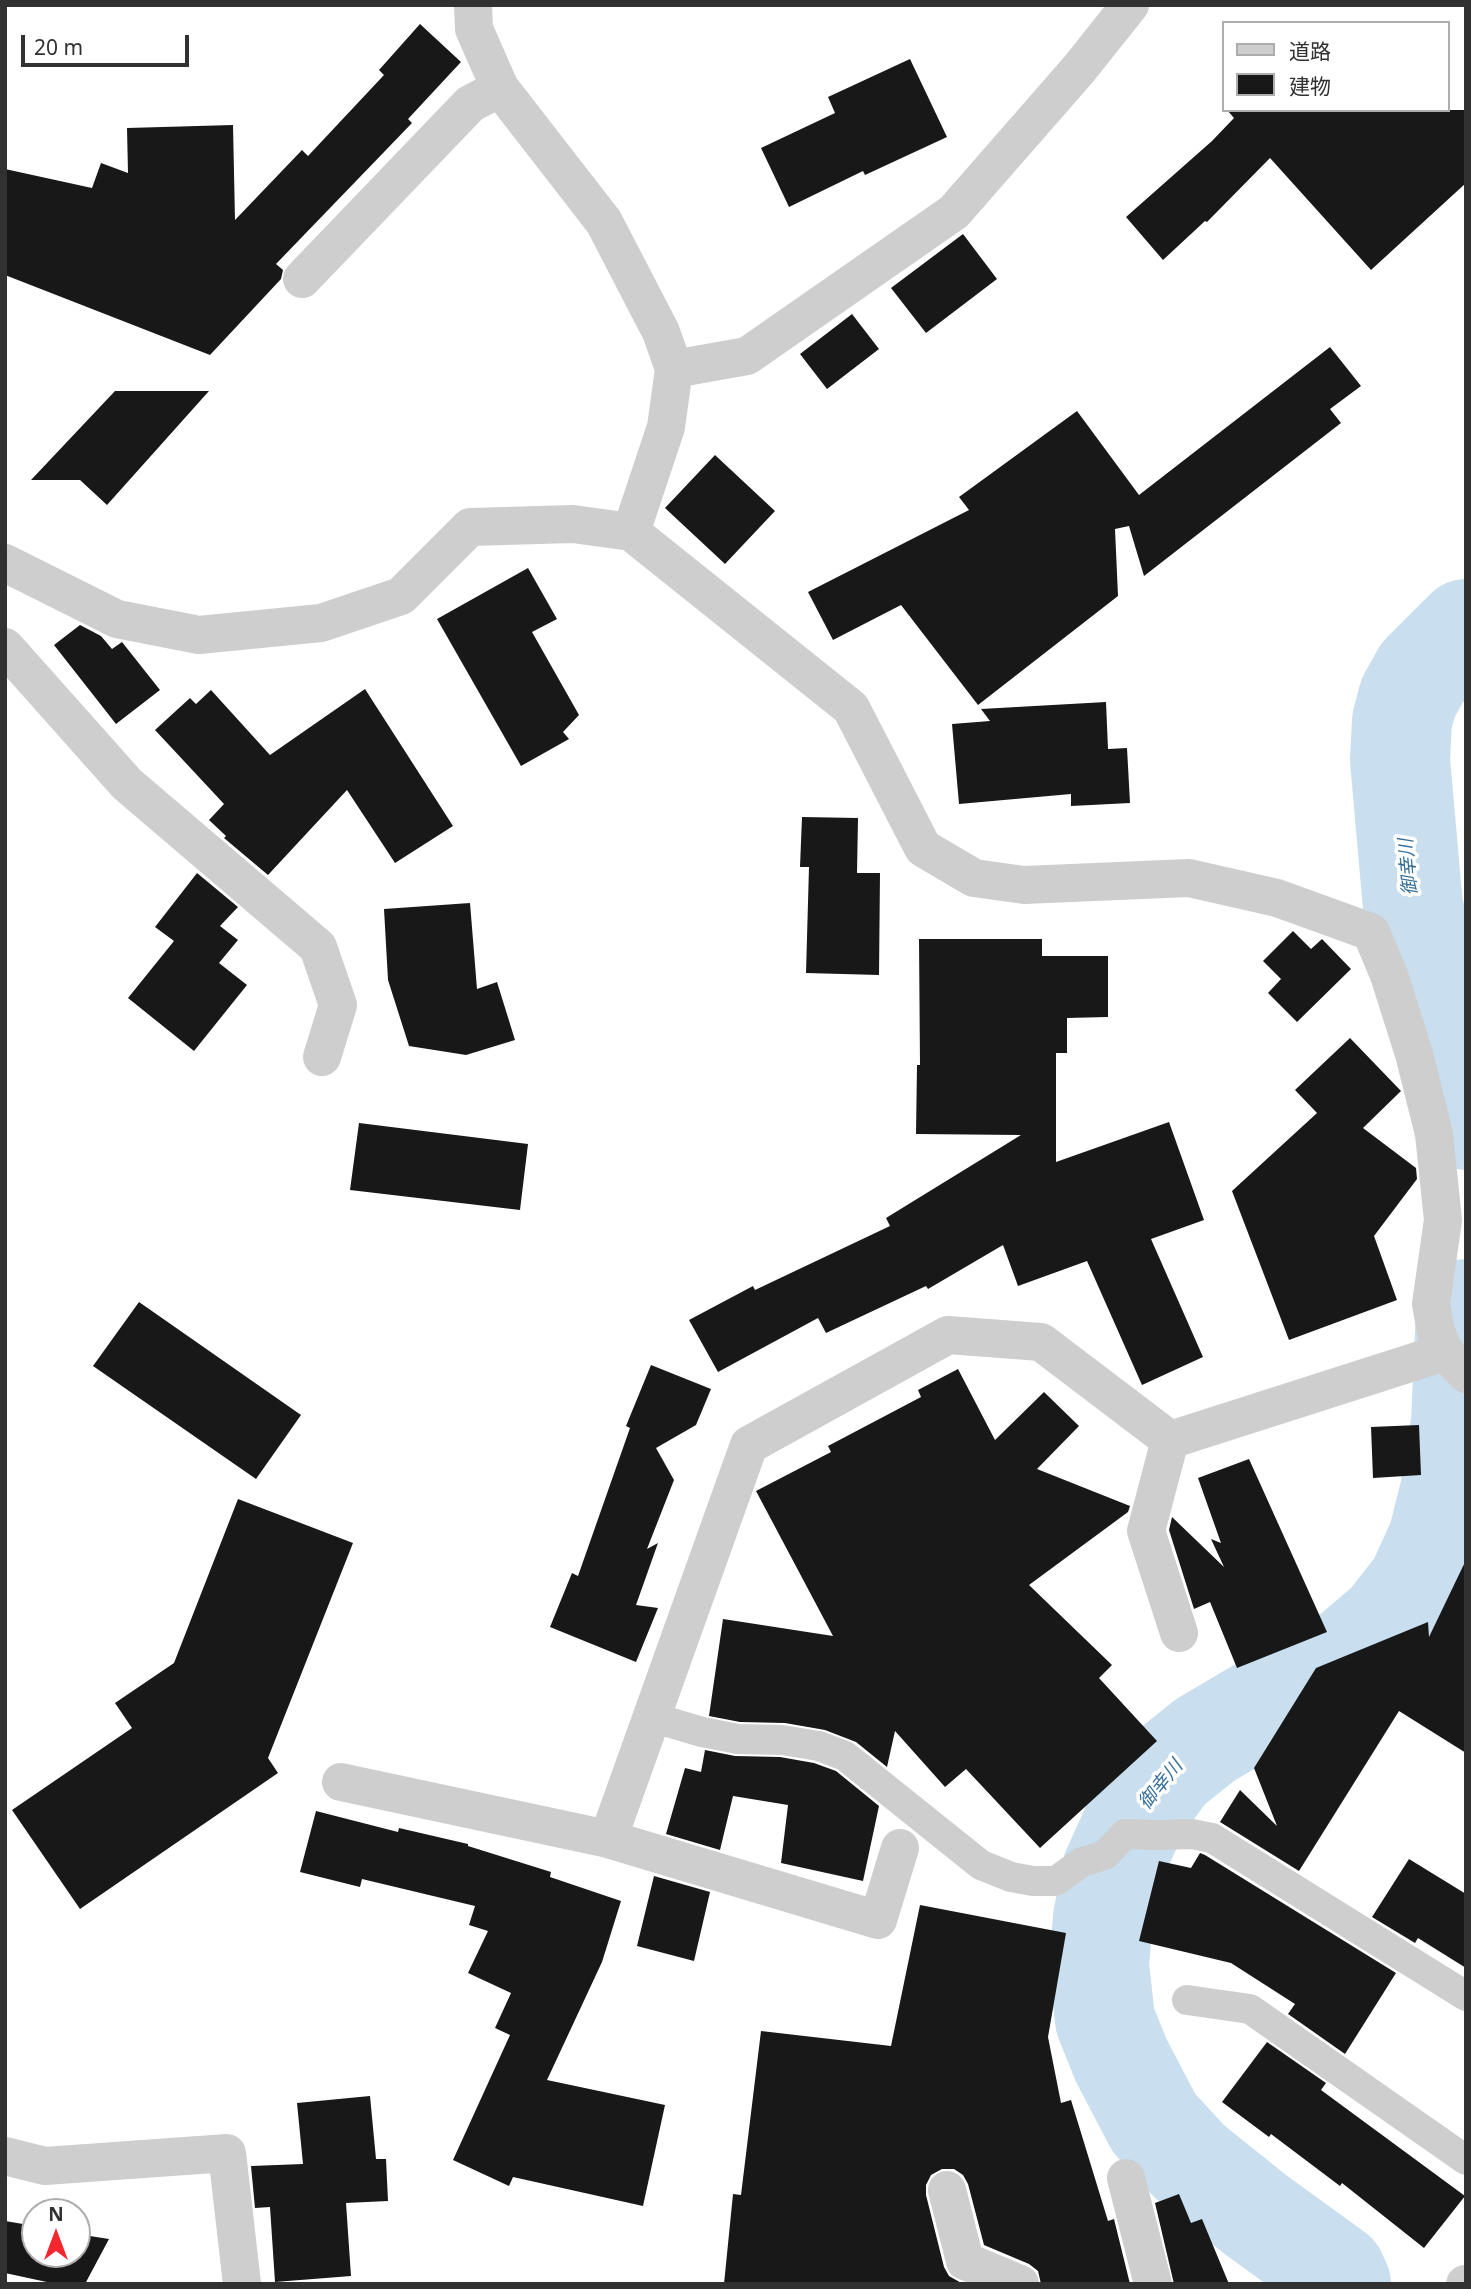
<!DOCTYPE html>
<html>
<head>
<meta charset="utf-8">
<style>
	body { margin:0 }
	#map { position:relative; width:1471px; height:2289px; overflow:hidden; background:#fff; font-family:"Noto Sans","Noto Sans JP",sans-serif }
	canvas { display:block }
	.frame { position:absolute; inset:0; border:7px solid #313131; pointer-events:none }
	.legend { position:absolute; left:1222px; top:21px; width:228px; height:91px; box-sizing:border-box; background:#fff; border:2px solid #adadad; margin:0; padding:9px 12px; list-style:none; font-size:21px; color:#313131 }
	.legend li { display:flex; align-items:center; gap:14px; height:35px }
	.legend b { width:35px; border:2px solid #adadad }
	.north { position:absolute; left:21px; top:2198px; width:70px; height:70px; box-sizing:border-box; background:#fff; border:2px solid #adadad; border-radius:50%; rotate:0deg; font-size:19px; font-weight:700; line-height:28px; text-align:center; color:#313131 }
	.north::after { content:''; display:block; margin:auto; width:24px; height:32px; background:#f4272e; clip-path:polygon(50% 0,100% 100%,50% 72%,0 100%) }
	.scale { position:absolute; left:21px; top:35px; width:168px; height:32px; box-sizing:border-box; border:4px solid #313131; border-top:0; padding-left:9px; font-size:21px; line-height:24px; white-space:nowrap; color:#313131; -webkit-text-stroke:5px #fff; paint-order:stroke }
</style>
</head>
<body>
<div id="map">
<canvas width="1471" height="2289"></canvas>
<div class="frame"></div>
<ul class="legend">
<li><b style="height:9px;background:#cecece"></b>道路</li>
<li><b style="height:19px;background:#181818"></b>建物</li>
</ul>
<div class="north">N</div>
<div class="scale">20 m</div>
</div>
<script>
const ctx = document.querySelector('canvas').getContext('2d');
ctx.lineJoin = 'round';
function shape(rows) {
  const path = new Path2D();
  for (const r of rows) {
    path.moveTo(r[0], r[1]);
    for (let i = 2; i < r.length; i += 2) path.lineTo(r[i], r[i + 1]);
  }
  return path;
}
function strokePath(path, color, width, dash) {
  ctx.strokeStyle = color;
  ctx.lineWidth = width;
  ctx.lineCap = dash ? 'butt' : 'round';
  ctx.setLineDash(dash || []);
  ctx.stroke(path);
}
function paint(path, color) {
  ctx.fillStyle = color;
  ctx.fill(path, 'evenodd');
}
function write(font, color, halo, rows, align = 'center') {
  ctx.font = font + ' "Noto Sans","Noto Sans JP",sans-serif';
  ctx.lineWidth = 7;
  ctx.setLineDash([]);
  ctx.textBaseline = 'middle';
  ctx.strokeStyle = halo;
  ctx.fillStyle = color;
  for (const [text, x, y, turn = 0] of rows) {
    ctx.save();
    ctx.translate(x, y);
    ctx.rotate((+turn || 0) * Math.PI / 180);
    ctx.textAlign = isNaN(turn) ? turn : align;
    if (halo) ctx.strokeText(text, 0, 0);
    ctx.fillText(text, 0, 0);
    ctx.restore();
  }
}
const river = shape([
	[1466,629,1422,673,1408,698,1402,721,1400,760,1413,907,1454,1062,1466,1120],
	[1341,2284,1336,2273,1256,2215,1190,2162,1154,2123,1121,2060,1105,2020,1099,1964,1103,1918,1112,1870,1140,1808,1169,1769,1205,1740,1351,1654,1387,1623,1417,1585,1438,1539,1450,1491,1461,1423,1466,1309]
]);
const building = shape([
	[420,24,461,62,408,119,412,123,276,264,283,270,281,279,210,355,5,275,5,169,92,188,101,163,128,173,127,128,233,125,235,220,302,150,308,156,384,75,379,70],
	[910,59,947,137,865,175,863,171,789,207,761,148,835,113,828,97],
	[1227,110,1466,110,1466,183,1371,270,1270,158,1207,222,1205,221,1163,260,1126,217,1212,141,1234,118],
	[963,234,997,279,926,333,891,288],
	[852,314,879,349,827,389,800,354],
	[1330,347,1361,386,1330,409,1341,423,1144,576,1129,526,1115,529,1118,596,978,705,901,605,833,640,808,592,969,510,959,497,1077,411,1139,495],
	[115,391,209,391,107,505,80,480,31,480],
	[715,455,775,511,725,564,665,508],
	[528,568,557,619,532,632,579,715,563,732,569,739,521,766,437,619],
	[80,625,101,636,112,649,122,642,160,690,116,724,54,645],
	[365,689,453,826,395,863,347,790,268,875,224,838,226,836,209,820,224,804,155,730,190,698,196,704,211,690,270,755],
	[1106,702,1108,749,1127,748,1130,803,1071,806,1071,794,959,804,952,724,990,721,981,709],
	[802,817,858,818,857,873,880,873,879,975,806,973,809,867,800,867],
	[197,873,238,907,220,926,238,940,219,963,247,985,194,1051,128,998,174,941,155,927],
	[470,903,477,989,497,982,515,1040,466,1055,409,1046,388,980,384,909],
	[1293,931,1311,949,1322,939,1351,969,1297,1022,1268,993,1281,979,1263,961],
	[919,939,1042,939,1042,956,1108,956,1108,1017,1067,1018,1067,1053,1056,1053,1056,1162,1169,1122,1204,1220,1151,1239,1203,1357,1142,1385,1087,1261,1018,1286,1003,1245,928,1289,926,1286,826,1333,818,1318,718,1372,689,1320,753,1286,755,1290,890,1226,886,1218,1021,1135,916,1134,917,1065,920,1065],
	[1350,1038,1401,1091,1363,1128,1416,1168,1417,1179,1374,1236,1397,1300,1289,1340,1232,1191,1317,1113,1295,1090],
	[359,1123,528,1144,520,1210,350,1190],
	[139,1302,301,1415,256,1479,93,1366],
	[651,1365,711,1389,696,1425,656,1448,674,1480,647,1549,658,1543,636,1605,658,1608,636,1662,550,1627,572,1573,578,1576,630,1428,626,1426],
	[958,1369,995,1440,1044,1392,1079,1426,1037,1469,1130,1506,1128,1512,1029,1585,1112,1665,1099,1678,1157,1741,1040,1848,966,1769,945,1787,895,1731,887,1767,856,1742,825,1730,785,1723,740,1722,709,1716,723,1619,833,1636,756,1491,831,1452,828,1446,921,1397,918,1390],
	[1419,1425,1421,1475,1373,1478,1371,1427],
	[1249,1459,1327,1632,1237,1668,1210,1602,1194,1609,1169,1530,1172,1517,1224,1567,1211,1539,1221,1543,1198,1478],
	[238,1499,353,1543,268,1758,278,1773,80,1909,12,1810,132,1728,115,1703,174,1663],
	[1466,1560,1466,1753,1399,1711,1299,1871,1220,1822,1240,1790,1277,1826,1254,1768,1316,1668,1428,1622,1429,1637],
	[705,1750,735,1756,780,1757,814,1763,836,1771,879,1806,863,1881,781,1863,788,1805,733,1796,720,1850,666,1834,685,1768,701,1772],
	[316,1811,398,1832,399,1828,468,1844,468,1846,551,1872,550,1877,621,1901,602,1962,547,2080,665,2105,643,2206,513,2177,509,2186,453,2160,510,2035,495,2028,511,1993,468,1973,488,1931,469,1925,475,1906,362,1879,360,1887,300,1872],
	[1200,1853,1205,1855,1396,1973,1345,2054,1288,2014,1295,2004,1231,1963,1139,1941,1159,1861,1191,1868],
	[1409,1859,1466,1894,1466,1968,1418,1938,1415,1943,1372,1917],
	[654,1876,710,1892,694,1961,637,1946],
	[920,1905,1066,1933,1048,2037,1061,2103,1071,2100,1108,2221,1114,2219,1130,2284,1041,2284,1038,2271,1029,2264,984,2245,968,2184,963,2175,954,2169,942,2169,931,2175,926,2185,926,2195,944,2267,949,2276,963,2284,724,2284,733,2194,741,2195,761,2031,891,2046],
	[1267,2042,1326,2083,1321,2090,1465,2196,1424,2248,1342,2183,1340,2186,1271,2134,1269,2137,1222,2102],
	[370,2096,376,2159,386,2159,388,2201,346,2203,351,2276,275,2282,270,2207,255,2208,251,2166,303,2164,297,2103],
	[1179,2194,1191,2223,1202,2219,1229,2284,1174,2284,1155,2203],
	[5,2221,35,2226,35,2254,77,2254,77,2234,109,2239,85,2284,56,2284,5,2273]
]);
const lane = shape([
	[651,1717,702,1732,738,1739,782,1740,819,1746,845,1756,981,1865,1011,1877,1033,1881,1056,1881,1082,1862,1105,1855,1125,1834,1157,1835,1192,1834,1212,1838,1466,1996],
	[1187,2000,1250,2009,1466,2160]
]);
const street = shape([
	[473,5,474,29,500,88,604,222,661,332,674,369,666,427,631,532],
	[302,279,470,104,500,88],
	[674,369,747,356,954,212,1079,69,1130,5],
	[5,563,117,619,199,635,321,623,401,596,470,527,573,524,631,532,851,708,923,848,974,878,1024,885,1189,878,1277,898,1371,932,1389,975,1414,1054,1434,1134,1443,1220,1431,1304,1436,1332,1445,1352,1466,1374],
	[5,647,127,784,318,947,338,1005,322,1057],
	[1170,1440,1146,1531,1179,1633],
	[341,1782,608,1839,878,1920,900,1848],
	[608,1839,749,1445,948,1335,1041,1342,1170,1440,1445,1352],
	[5,2156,45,2166,227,2153,242,2284],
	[1126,2178,1153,2284],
	[947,2190,965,2261,1020,2284],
	[1465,2284,1466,2284]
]);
const waterNames = [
	["御幸川",1409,867,-95],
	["御幸川",1161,1785,-51]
];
strokePath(river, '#c9dfef', 100);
paint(building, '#181818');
strokePath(lane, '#cecece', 30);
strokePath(street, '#cecece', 38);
write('italic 19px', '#37709b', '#fff', waterNames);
</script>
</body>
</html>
